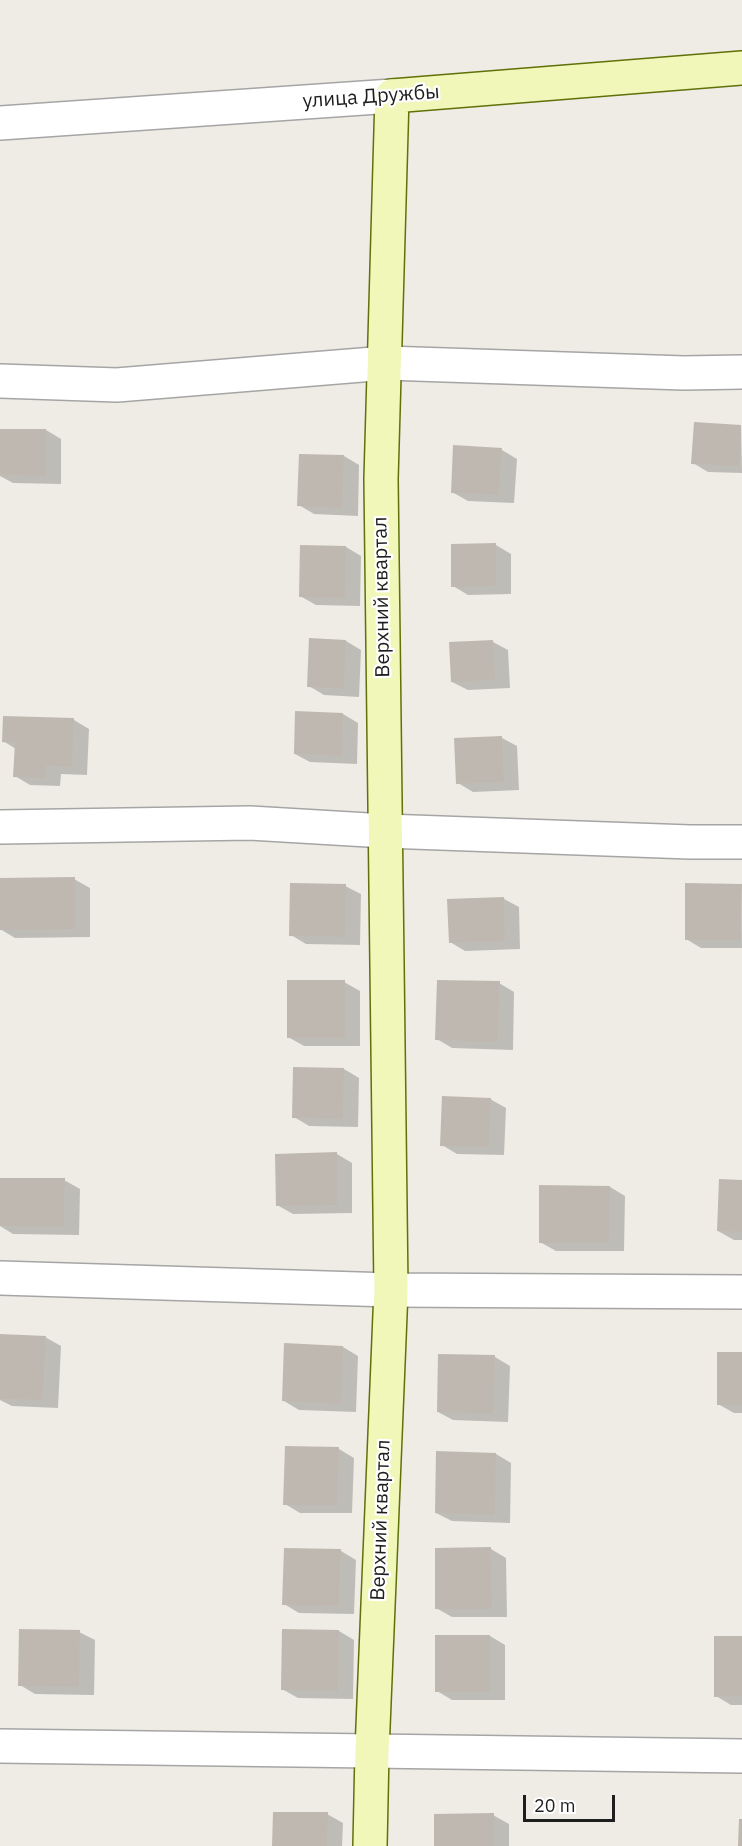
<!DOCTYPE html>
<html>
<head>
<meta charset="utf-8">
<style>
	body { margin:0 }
	#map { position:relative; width:742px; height:1846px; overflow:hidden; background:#eeece4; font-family:"IBM Plex Sans",sans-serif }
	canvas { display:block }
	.scale { position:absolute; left:523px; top:1795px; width:92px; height:27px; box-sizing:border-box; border:3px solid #1e1e1e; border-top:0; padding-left:8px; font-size:18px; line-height:21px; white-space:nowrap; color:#1e1e1e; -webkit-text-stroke:4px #fff; paint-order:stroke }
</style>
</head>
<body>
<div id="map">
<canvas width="742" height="1846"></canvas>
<div class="scale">20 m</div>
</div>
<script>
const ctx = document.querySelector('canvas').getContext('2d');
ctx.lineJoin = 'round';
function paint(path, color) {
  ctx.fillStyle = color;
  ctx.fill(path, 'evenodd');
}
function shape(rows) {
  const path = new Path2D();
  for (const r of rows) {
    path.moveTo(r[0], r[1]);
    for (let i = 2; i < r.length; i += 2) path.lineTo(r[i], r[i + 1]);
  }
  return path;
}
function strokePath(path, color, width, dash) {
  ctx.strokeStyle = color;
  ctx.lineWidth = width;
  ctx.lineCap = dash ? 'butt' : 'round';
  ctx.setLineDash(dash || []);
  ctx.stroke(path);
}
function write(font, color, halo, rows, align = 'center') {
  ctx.font = font + ' "IBM Plex Sans",sans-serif';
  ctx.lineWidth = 4.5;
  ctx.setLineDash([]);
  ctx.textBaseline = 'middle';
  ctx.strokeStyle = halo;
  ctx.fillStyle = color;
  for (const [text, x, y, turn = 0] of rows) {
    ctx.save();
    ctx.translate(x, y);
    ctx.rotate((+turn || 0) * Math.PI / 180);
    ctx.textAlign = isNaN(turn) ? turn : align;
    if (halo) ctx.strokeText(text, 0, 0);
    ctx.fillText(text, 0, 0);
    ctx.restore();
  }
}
const shadow = shape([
	[741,426,742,473,708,472,693,463],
	[0,430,46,430,61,439,61,484,13,483,0,476],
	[502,450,517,459,514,503,468,501,452,492],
	[301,455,344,456,359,465,358,516,314,514,299,505],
	[496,545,511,554,511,594,468,595,453,586],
	[346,547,361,556,360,606,316,605,300,596],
	[346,641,361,650,359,697,324,695,309,686],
	[493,642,508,650,510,688,468,690,452,682,451,644],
	[343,714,358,723,357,764,310,762,295,754],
	[74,720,89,729,87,775,61,774,60,786,30,785,15,776,16,749,3,741],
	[502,738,517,746,519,790,473,792,458,783],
	[74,879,90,888,90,937,15,938,0,929,0,880],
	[741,885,742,948,701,948,686,939],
	[345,886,361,894,360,945,306,944,291,935],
	[504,899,519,907,520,949,465,951,450,942],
	[344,982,360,991,360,1046,304,1046,288,1037],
	[499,983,514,992,513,1050,452,1048,437,1039],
	[344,1069,359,1078,358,1127,309,1126,294,1117],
	[490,1099,506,1108,504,1155,457,1154,442,1145],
	[337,1154,352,1163,352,1213,293,1214,277,1205],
	[0,1179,64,1180,80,1189,79,1235,13,1234,0,1226],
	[742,1182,742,1240,734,1240,718,1231],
	[610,1187,625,1196,624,1251,556,1251,540,1242],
	[0,1336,45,1337,61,1346,58,1408,12,1406,0,1400],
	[343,1347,358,1356,356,1412,299,1410,284,1401],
	[742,1354,742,1413,734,1413,718,1404],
	[495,1357,510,1366,508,1422,453,1420,438,1412],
	[339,1449,354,1458,352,1513,300,1513,285,1504],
	[496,1454,511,1463,510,1523,452,1521,436,1513],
	[491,1549,506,1558,507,1617,452,1617,436,1608],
	[341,1551,356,1560,354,1614,299,1613,284,1604],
	[339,1631,354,1640,353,1699,298,1698,282,1689],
	[79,1632,95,1640,94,1695,35,1694,20,1685],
	[490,1636,505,1645,505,1700,452,1700,437,1691],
	[742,1638,742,1705,731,1705,716,1696],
	[327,1814,343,1823,342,1846,273,1846],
	[493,1815,509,1824,509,1846,435,1846]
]);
const building = shape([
	[694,422,741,425,739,466,691,464],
	[0,429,46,429,46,476,0,475],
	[453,445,502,448,499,495,451,493],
	[299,454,344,455,342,508,297,506],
	[496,543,496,586,451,587,451,544],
	[300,545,346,546,345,598,299,597],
	[309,638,346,640,344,689,307,687],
	[493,640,495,680,451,682,449,642],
	[295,711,343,713,342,756,294,754],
	[3,716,74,718,72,767,46,766,45,778,13,777,15,743,2,742],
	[502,736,504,782,456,784,454,738],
	[75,877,75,929,0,930,0,878],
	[290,883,346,884,345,937,289,936],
	[685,883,742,884,741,940,685,940],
	[504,897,505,941,449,943,447,899],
	[287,980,345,980,345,1038,287,1038],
	[437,980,500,981,498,1042,435,1040],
	[293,1067,344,1068,343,1119,292,1118],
	[442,1096,491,1098,489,1147,440,1146],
	[337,1152,337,1205,276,1206,275,1154],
	[0,1178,65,1178,64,1227,0,1226],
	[719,1179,742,1180,742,1232,717,1231],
	[539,1185,610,1186,609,1243,539,1243],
	[0,1334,46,1336,43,1400,0,1399],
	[284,1343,343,1346,341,1404,282,1401],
	[717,1352,742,1352,742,1405,717,1405],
	[438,1354,495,1355,493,1414,437,1412],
	[285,1446,339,1447,337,1505,283,1505],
	[436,1451,496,1453,495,1515,435,1513],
	[491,1547,492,1609,435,1609,435,1548],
	[284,1548,341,1549,339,1606,282,1605],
	[19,1629,80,1630,79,1687,18,1686],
	[282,1629,339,1630,338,1691,281,1690],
	[435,1635,490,1635,490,1692,435,1692],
	[714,1636,742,1636,742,1696,714,1697],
	[273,1812,328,1812,327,1846,272,1846],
	[494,1813,494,1846,434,1846,434,1814],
	[739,1819,742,1819,742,1846,738,1846]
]);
const street = shape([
	[0,123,392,96],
	[0,381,117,385,386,363,684,373,742,372],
	[0,827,250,823,385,831,690,842,742,842],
	[0,1278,391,1290,742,1292],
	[0,1746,742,1756]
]);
const secondary = shape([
	[370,1846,372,1751,391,1290,381,479,392,96,742,68]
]);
const streetNames = [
	["улица Дружбы",371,97,-4],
	["Верхний квартал",382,597,-91],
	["Верхний квартал",381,1520,-88]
];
paint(shadow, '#0003');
paint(building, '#bfb8b0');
strokePath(street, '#a5a5a5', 36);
strokePath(secondary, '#5f7108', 36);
strokePath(street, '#fff', 33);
strokePath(secondary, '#f0f7b9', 33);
write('20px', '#1e1e1e', '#fff', streetNames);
</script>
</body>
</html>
